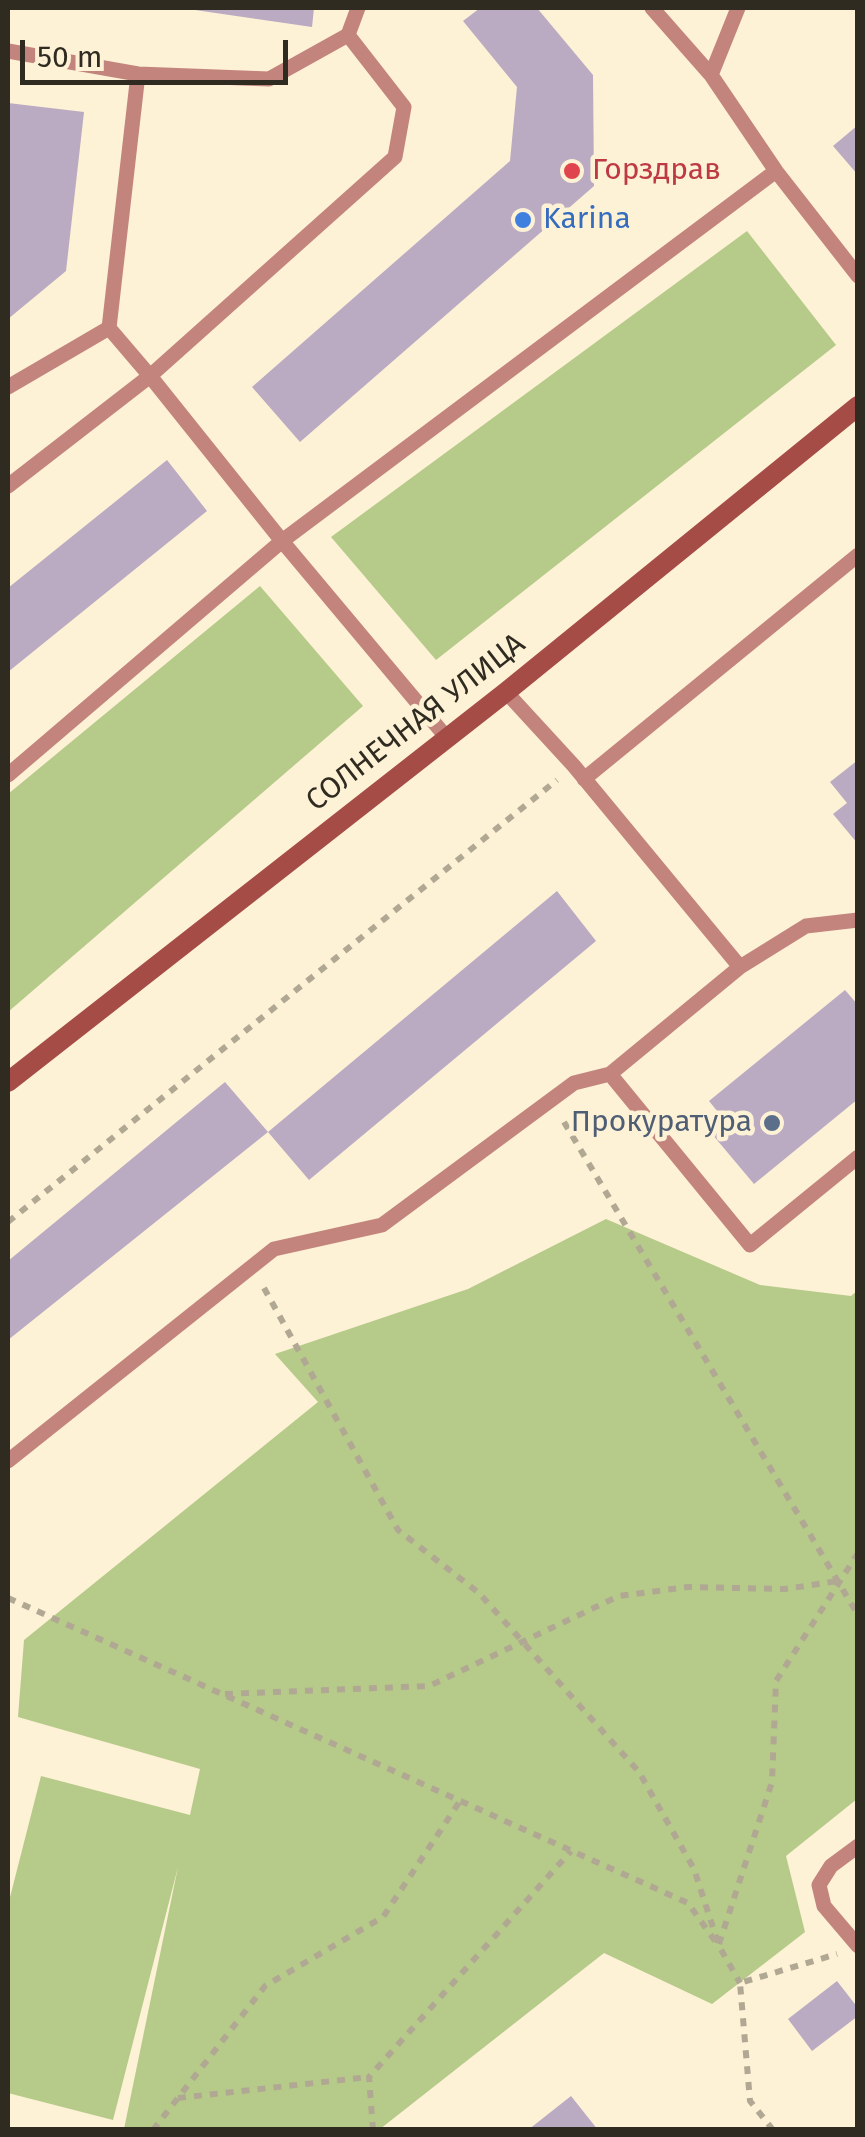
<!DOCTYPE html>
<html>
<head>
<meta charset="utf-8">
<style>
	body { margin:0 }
	#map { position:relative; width:865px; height:2137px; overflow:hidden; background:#fdf1d6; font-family:"Fira Sans",sans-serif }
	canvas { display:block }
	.frame { position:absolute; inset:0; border:10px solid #302b21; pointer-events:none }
	.scale { position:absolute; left:20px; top:40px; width:268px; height:45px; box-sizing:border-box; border:5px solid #302b21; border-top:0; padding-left:12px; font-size:30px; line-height:35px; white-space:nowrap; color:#302b21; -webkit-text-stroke:8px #fdf1d6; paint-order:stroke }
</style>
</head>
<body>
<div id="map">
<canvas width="865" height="2137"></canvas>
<div class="frame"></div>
<div class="scale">50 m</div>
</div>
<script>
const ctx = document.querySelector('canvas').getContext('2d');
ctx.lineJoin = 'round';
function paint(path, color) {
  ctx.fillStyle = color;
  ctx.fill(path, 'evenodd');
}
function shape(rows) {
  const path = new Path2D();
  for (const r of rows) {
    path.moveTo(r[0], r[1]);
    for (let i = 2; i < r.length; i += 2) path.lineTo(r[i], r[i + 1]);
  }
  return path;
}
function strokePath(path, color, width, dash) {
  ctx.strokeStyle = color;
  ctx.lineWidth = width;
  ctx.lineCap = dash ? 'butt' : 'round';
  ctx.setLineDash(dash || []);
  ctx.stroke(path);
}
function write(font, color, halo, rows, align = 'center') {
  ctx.font = font + ' "Fira Sans",sans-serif';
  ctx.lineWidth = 9;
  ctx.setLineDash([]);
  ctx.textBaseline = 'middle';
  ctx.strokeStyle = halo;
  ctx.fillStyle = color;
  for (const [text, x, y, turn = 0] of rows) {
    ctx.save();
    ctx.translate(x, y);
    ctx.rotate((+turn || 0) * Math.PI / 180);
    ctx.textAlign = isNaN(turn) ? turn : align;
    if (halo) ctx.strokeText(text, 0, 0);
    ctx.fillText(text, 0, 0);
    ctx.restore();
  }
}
const green = shape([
	[747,231,836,345,436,660,331,537],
	[260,586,363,706,8,1012,8,794],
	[606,1219,760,1285,851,1296,857,1291,857,1799,786,1856,805,1932,712,2004,604,1953,380,2129,124,2129,178,1867,113,2120,8,2093,8,1905,41,1776,190,1815,200,1769,18,1717,24,1640,318,1402,275,1354,468,1289]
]);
const building = shape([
	[196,8,314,8,312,27,195,10],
	[480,8,537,8,593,75,594,186,300,442,252,387,510,161,517,87,463,21],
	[8,103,84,112,66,271,8,319],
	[858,125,858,175,833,146],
	[167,460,207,511,8,672,8,588],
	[858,760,858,844,833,814,847,803,830,782],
	[557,891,596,941,309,1180,268,1132],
	[845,990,858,1005,858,1099,754,1184,712,1134,726,1122,709,1101],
	[225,1082,268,1132,8,1340,8,1261],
	[837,1981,858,2008,858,2016,812,2051,788,2019],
	[571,2096,598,2130,528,2130]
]);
const path = shape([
	[564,1122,858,1615],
	[8,1222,557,780],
	[264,1288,398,1530,479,1593,639,1772,694,1869,719,1946,740,1983],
	[8,1598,688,1903,715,1941],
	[225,1694,429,1686,619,1596,688,1587,785,1589,838,1581],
	[719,1944,772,1782,776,1681,858,1553],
	[178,2098,369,2077],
	[153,2130,265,1986,383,1917,460,1801],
	[373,2130,369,2077,571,1851],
	[773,2130,750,2101,740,1983,837,1954]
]);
const lane = shape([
	[652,8,711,75,776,171,858,276],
	[348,35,358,8],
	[8,51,138,74,269,79,348,35,404,107,395,157,150,376,282,541,447,738],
	[711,75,738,8],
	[8,387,109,328],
	[8,486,150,376,109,328,138,74],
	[506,692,574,766,740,967],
	[8,775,282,541,776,171],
	[584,779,858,555],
	[610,1074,750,1245,858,1157],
	[8,1461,274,1249,382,1225,574,1083,610,1074,740,967,806,926,858,920],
	[858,1846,831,1866,819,1885,824,1906,858,1946]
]);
const secondary = shape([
	[8,1082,506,692,858,406]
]);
const markers = [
	[572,171,10,"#e0444e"],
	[523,220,10,"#3f7fe0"],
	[772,1123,10,"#5c6f8a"]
];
const healthNames = [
	["Горздрав",592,171]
];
const shopNames = [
	["Karina",543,220]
];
const streetNames = [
	["СОЛНЕЧНАЯ УЛИЦА",416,723,-38]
];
const serviceNames = [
	["Прокуратура",752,1123]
];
paint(green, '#b6cb89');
paint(building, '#baaac2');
strokePath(path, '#b1a893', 6, [8, 8]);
strokePath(lane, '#c3847e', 15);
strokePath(secondary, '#a54c47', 20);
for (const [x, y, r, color] of markers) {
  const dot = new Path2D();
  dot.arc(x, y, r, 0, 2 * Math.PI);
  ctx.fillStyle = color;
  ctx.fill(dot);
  strokePath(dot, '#fdf1d6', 4);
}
write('30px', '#be3a42', '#fdf1d6', healthNames, 'left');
write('30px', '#366cbe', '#fdf1d6', shopNames, 'left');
write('30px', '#302b21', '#fdf1d6', streetNames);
write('30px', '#4e5e75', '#fdf1d6', serviceNames, 'right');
</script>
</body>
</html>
